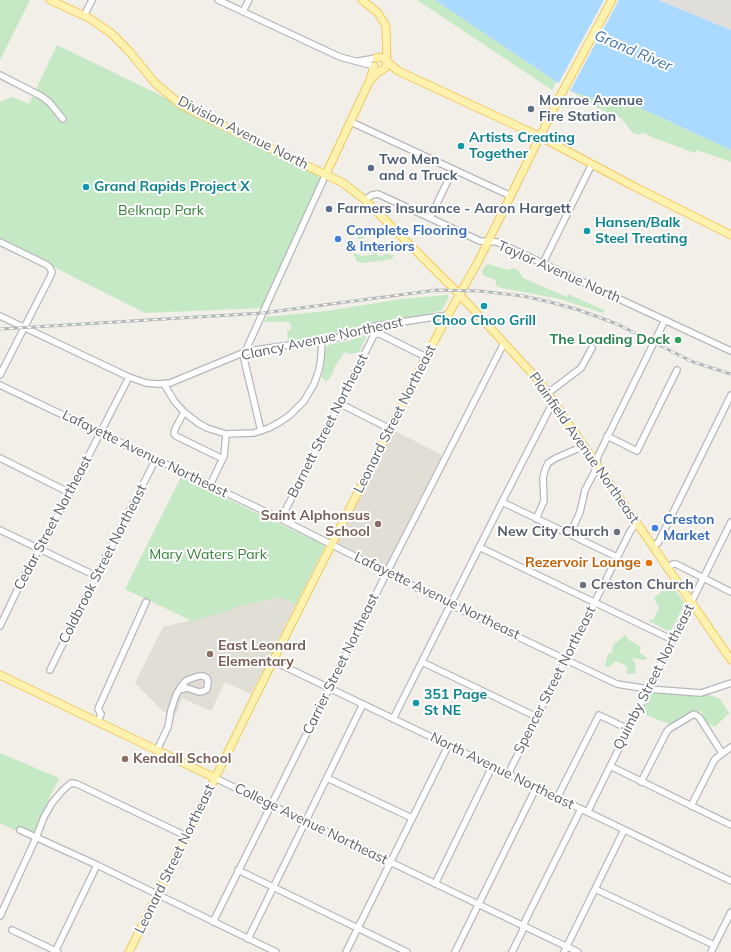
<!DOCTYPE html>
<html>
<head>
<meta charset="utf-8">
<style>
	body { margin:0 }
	canvas { display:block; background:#f1efe8 }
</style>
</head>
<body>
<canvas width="731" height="952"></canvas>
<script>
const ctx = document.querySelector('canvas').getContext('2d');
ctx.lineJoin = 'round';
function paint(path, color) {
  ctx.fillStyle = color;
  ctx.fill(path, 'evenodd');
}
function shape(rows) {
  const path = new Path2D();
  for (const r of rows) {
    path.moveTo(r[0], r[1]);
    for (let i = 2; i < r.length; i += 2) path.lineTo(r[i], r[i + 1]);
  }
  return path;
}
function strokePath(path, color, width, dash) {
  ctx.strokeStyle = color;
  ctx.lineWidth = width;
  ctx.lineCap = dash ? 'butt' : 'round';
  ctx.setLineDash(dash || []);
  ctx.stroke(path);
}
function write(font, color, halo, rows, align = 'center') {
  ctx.font = font + ' Mulish,sans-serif';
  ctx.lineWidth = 4;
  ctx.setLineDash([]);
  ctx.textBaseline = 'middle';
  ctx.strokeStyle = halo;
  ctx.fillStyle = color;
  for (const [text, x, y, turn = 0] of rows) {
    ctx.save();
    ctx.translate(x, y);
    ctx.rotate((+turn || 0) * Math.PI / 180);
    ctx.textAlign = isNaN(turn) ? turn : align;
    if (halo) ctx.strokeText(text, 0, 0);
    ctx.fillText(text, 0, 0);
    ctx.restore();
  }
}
const industrial = shape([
	[658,0,731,0,731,30]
]);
const education = shape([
	[393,430,442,455,386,566,337,543],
	[282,597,296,605,251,694,225,682,211,711,182,698,176,715,164,712,135,683,163,627,228,611,239,606]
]);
const green = shape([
	[0,0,30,0,0,60],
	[417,0,435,0,556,82,552,90],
	[57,45,166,98,178,107,199,119,319,176,320,180,261,308,145,313,54,267,51,264,0,239,0,102,12,97,29,104],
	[574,92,606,102,619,98,731,150,731,162,697,150,695,153,654,138,643,132,638,135,633,133,621,118,602,110,577,95],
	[361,233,365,236,363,239,380,257,387,253,390,255,394,255,392,259,362,263,356,261,356,258,353,255,355,253,361,256,372,255,373,254,358,238],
	[488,264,509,270,513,268,518,270,523,278,567,297,568,294,604,310,603,313,560,299,497,287,495,280,483,275,482,271,485,266],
	[448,294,448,299,442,310,421,316,373,322,334,335,288,342,287,331,291,329,291,325,289,322,264,322,267,317,327,311,401,299,447,295],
	[368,333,359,352,352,354,345,352,335,366,331,376,328,380,325,381,322,377,325,361,325,352,328,345,348,341],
	[181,477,324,545,324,549,296,605,281,597,239,606,228,611,192,621,125,589],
	[672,586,685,603,670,632,649,621,650,619,653,620,659,608,654,598,662,591],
	[625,635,629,640,641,647,639,653,648,658,644,660,632,658,635,664,636,673,627,674,627,666,616,661,609,667,605,666,608,654,612,652,613,645],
	[652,692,688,696,710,695,720,699,729,713,715,727,706,723,702,712,693,710,672,725,641,713],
	[0,753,59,778,31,838,0,823]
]);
const water = shape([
	[435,0,658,0,731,30,731,150,619,98,606,102,570,91]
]);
const pier = shape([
	[604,0,619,0,570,91,558,84]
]);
const minor = shape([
	[218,0,340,57,374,66],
	[243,11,249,0],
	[84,16,92,0],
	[359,61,376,58],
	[0,75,41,96,49,102,63,119],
	[351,122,511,196],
	[365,200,372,195,378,194,480,241,497,242,731,351],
	[430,218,453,170],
	[0,242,47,265,50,268,52,272,50,277,0,375],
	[543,263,592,164],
	[0,316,129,377,146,383,158,384,170,383,245,352,255,350,331,339,345,336,375,326,448,315],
	[164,384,175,402,184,412,198,423,207,428,226,434,254,433,269,428,280,422,290,415,304,401,314,384,319,370,321,358,322,340],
	[0,385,281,519,451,605,617,684,648,689,701,693,731,683],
	[548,393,581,368,592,348],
	[339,403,390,429],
	[184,412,175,429,174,434,176,436,223,459],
	[261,431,244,359,245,352,326,174],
	[607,436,637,451,677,370],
	[0,458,70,493],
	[210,485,224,456,226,434],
	[502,502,617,557],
	[281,519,374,335,376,334,380,334,426,357],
	[536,519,544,501,543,478,545,470,548,463,556,458,584,446],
	[0,530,96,576],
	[570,534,580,512,585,490,595,471,598,456,665,320],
	[653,546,658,543,731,395],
	[479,547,673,640],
	[667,568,673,564,676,564,731,592],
	[0,626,23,578,55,521,129,377],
	[273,661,731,881],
	[422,662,537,717],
	[50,670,96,576,156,459],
	[393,719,504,498,551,406,555,403],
	[98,722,101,714,98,709,146,602],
	[157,750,168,727,171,710,176,695,182,685,187,680,199,676,203,676,207,678,208,682,207,689,204,691,199,692,187,688,179,690],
	[610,766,731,825],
	[508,774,631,530,637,523],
	[215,778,578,952],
	[327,778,412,818],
	[641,782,666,733,669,729,694,714,699,717,722,753],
	[557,798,599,715,628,729],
	[691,806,715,759,731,747],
	[588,811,731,522],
	[20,830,97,865,276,952],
	[238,870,407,952],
	[435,884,492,767],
	[595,889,714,945],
	[0,916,36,838,44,817,52,803,62,791,71,783,77,784,186,836],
	[213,922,385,576,504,343],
	[12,930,58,952],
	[248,939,363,704],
	[55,952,97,865],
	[346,952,448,746],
	[455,952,536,788],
	[512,952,522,932,525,921,581,809],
	[564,952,624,830],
	[711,952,731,912]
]);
const major = shape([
	[50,0,89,18,111,33,129,51,155,83,180,104,193,111,343,183,365,200,460,295,540,382,731,660],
	[376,58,380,57,383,58,398,71,541,137,635,187,731,235],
	[370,80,374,66],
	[326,174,369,82,377,73,385,68,387,64,386,26,378,13,362,0],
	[0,675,215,778],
	[129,952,273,661,426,357,448,315,478,262,559,98,612,0]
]);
const rail = shape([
	[0,329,263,313,414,293,437,290,480,291,523,296,550,302,579,310,617,324,693,362,731,374]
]);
const markers = [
	[531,109,4,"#5c6f8a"],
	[461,146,4,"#0f9aa8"],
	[371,168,4,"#5c6f8a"],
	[86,187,4,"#0f9aa8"],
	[329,209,4,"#5c6f8a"],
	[587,231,4,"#0f9aa8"],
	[338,239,4,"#3f7fe0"],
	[484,306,4,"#0f9aa8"],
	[678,340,4,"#2e9e5b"],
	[378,524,4,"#8d6e63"],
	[655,528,4,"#3f7fe0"],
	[617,532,4,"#6b7280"],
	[649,563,4,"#e8710a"],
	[583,585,4,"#6b7280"],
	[210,654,4,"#8d6e63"],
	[416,703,4,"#0f9aa8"],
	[125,759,4,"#8d6e63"]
];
const serviceNames = [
	["Monroe Avenue",539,101],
	["Fire Station",539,117],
	["Two Men",379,160],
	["and a Truck",379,176],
	["Farmers Insurance - Aaron Hargett",337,209]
];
const streetNames = [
	["Division Avenue North",243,133,27],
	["Taylor Avenue North",559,272,24],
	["Clancy Avenue Northeast",322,339,-12],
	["Leonard Street Northeast",395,419,-63],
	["Barnett Street Northeast",328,426,-63],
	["Plainfield Avenue Northeast",584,448,55],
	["Lafayette Avenue Northeast",145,454,26],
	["Cedar Street Northeast",53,523,-62],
	["Coldbrook Street Northeast",103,564,-63],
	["Lafayette Avenue Northeast",437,596,26],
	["Carrier Street Northeast",341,664,-64],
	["Quimby Street Northeast",654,677,-63],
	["Spencer Street Northeast",555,680,-63],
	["North Avenue Northeast",502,771,26],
	["College Avenue Northeast",311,824,26],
	["Leonard Street Northeast",175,859,-64]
];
const cultureNames = [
	["Artists Creating",469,138],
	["Together",469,154],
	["Grand Rapids Project X",94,187],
	["Hansen/Balk",595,223],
	["Steel Treating",595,239],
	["Choo Choo Grill",484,321,"center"],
	["351 Page",424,695],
	["St NE",424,711]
];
const parkNames = [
	["Belknap Park",161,211],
	["Mary Waters Park",208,555]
];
const shopNames = [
	["Complete Flooring",346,231],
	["& Interiors",346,247],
	["Creston",663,520],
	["Market",663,536]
];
const leisureNames = [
	["The Loading Dock",670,340]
];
const educationNames = [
	["Saint Alphonsus",370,516,"right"],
	["School",370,532,"right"],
	["East Leonard",218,646],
	["Elementary",218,662],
	["Kendall School",133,759]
];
const worshipNames = [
	["New City Church",609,532],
	["Creston Church",591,585,"left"]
];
const foodNames = [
	["Rezervoir Lounge",641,563]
];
const waterNames = [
	["Grand River",633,51,23]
];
paint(industrial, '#e0deda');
paint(education, '#e1ded6');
paint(green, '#c5e8c5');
paint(water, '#aadaff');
paint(pier, '#f1efe8');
strokePath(minor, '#b5b8bc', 8);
strokePath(major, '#f2c960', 9);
strokePath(minor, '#fff', 5.5);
strokePath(major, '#fff2af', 7);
strokePath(rail, '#b6b7b8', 3);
strokePath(rail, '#fff', 1.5, [4.5]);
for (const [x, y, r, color] of markers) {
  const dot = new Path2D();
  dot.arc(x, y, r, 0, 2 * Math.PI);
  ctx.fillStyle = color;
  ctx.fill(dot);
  strokePath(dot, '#fff', 1.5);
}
write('bold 14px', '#4e5e75', '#fff', serviceNames, 'left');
write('14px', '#5f6368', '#fff', streetNames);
write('bold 14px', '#0d838f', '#fff', cultureNames, 'left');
write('14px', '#348238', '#fff', parkNames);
write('bold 14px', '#366cbe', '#fff', shopNames, 'left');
write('bold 14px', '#27864d', '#fff', leisureNames, 'right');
write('bold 14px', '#785e54', '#fff', educationNames, 'left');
write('bold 14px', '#5b616d', '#fff', worshipNames, 'right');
write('bold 14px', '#c56008', '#fff', foodNames, 'right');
write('italic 15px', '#4174aa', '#fff', waterNames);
</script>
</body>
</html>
